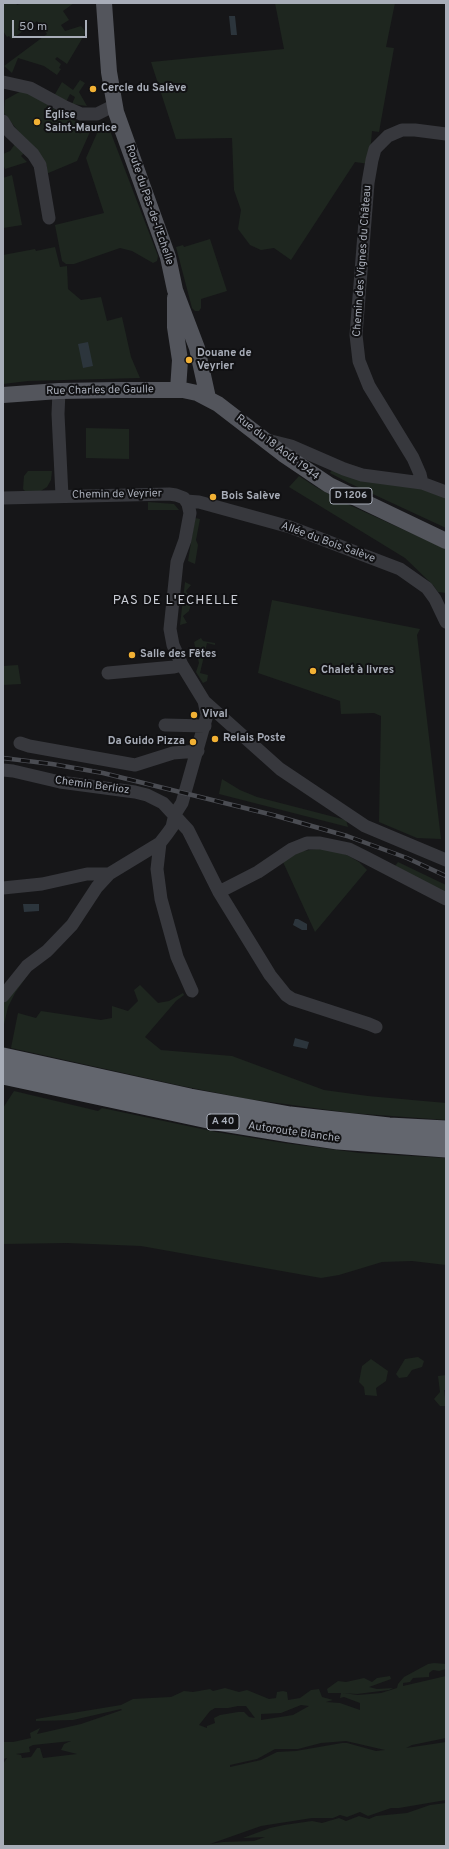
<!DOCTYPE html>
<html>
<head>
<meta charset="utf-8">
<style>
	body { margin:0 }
	#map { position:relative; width:449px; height:1849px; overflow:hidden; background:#161618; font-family:Overpass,sans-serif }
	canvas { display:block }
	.frame { position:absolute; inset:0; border:4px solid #a8adb8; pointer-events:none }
	.scale { position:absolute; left:12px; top:20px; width:75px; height:18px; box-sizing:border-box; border:2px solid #a8adb8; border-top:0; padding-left:5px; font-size:12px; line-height:14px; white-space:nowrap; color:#a8adb8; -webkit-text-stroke:3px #111113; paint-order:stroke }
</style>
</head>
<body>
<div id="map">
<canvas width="449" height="1849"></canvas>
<div class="frame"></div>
<div class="scale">50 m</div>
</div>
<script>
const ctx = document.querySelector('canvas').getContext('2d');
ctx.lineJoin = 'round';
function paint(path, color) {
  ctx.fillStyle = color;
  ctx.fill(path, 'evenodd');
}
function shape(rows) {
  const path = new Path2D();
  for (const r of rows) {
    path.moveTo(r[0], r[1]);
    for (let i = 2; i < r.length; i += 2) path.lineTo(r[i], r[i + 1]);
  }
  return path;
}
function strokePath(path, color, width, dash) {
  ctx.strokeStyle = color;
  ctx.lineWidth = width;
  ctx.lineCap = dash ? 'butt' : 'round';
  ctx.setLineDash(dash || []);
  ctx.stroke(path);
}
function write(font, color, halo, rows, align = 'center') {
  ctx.font = font + ' Overpass,sans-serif';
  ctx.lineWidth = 4;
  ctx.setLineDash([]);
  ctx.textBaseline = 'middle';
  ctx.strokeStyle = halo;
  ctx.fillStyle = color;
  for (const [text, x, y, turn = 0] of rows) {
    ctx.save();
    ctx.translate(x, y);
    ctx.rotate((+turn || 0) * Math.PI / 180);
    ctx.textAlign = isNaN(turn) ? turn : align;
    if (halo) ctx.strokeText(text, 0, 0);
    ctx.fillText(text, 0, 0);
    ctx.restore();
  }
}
const green = shape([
	[16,3,17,5,23,3,74,3,63,11,69,20,61,25,65,31,81,26,86,32,67,64,57,57,55,59,61,64,59,68,61,69,57,75,44,66,18,58,12,73,4,66,47,34,37,21,12,39,9,36,7,37,3,31,3,4],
	[275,3,395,3,386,47,394,48,379,132,372,131,369,164,355,162,291,260,274,248,261,250,250,245,238,229,241,210,234,190,232,138,176,139,151,62,284,49],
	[80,80,85,83,79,92,87,106,72,104,75,97,70,94,66,102,54,96,62,82,73,90],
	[21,91,29,93,72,120,93,125,77,161,46,174,45,171,47,166,41,156,28,144,4,113,5,100],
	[103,127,109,128,158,256,157,261,153,263,132,251,120,248,74,264,66,264,62,261,55,225,104,213,86,158,98,131],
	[15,144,25,152,21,156,27,162,5,169,3,164,3,154,10,151],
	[12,175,22,225,3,228,3,178],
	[210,239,227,291,201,299,201,308,199,311,195,311,192,308,176,247,183,245,184,247],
	[55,247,60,267,67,266,68,289,81,300,101,297,107,321,122,317,131,357,140,378,28,381,3,384,3,255,35,249,36,251],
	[86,428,129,429,129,459,86,458],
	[332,470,430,488,446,495,446,528,349,483,330,473],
	[28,471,52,471,51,480,47,487,39,492,26,492,23,489,24,476],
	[299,476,316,487,345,503,446,549,446,593,438,592,433,585,405,558,289,487],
	[148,502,174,504,179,510,148,510],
	[195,518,200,519,196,540,198,545,195,564,188,561],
	[185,582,191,585,186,591,190,597,191,604,189,611,183,616,187,623,180,625],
	[272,600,420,629,417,635,441,839,417,838,379,822,381,716,374,713,341,714,340,701,258,673],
	[201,638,203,641,215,643,215,645,207,643,200,673,208,675,207,681,203,683,196,672,199,663,194,642],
	[18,665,21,684,3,685,3,666],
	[222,779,240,790,257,797,346,820,348,827,219,794],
	[318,849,331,850,347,855,359,862,367,870,315,932,283,862,292,855,302,851],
	[398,862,446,885,446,893,395,866],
	[26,975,27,976,15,993,8,1007,3,1029,3,1004],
	[140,985,158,1003,169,1001,183,993,184,995,176,1001,145,1037,161,1050,232,1056,324,1090,368,1096,446,1103,446,1120,351,1113,248,1099,182,1086,11,1048,18,1013,36,1018,41,1011,101,1020,112,1018,112,1006,128,1011,138,1001,134,990],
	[14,1091,98,1111,102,1108,216,1132,284,1143,360,1153,446,1158,446,1265,412,1261,382,1262,339,1275,321,1278,141,1246,67,1243,3,1244,3,1108],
	[418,1357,424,1361,422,1367,412,1370,407,1377,399,1378,396,1374,405,1359],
	[371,1359,388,1371,386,1381,376,1388,377,1396,365,1395,364,1387,359,1382,362,1366],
	[446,1375,446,1390,444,1390,446,1406,440,1406,434,1399,440,1392,438,1376],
	[434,1663,446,1664,445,1667,446,1669,439,1671,433,1670,429,1673,429,1677,413,1678,410,1682,403,1683,403,1686,446,1676,446,1738,412,1745,406,1748,446,1742,446,1800,399,1808,391,1808,368,1816,360,1812,347,1817,340,1815,333,1818,312,1818,261,1826,210,1844,223,1842,254,1841,265,1837,243,1838,270,1828,284,1825,312,1821,322,1823,339,1818,346,1821,359,1816,369,1819,376,1816,407,1813,430,1805,446,1803,446,1846,3,1846,3,1764,7,1758,3,1759,3,1753,15,1751,3,1753,3,1742,13,1742,31,1738,30,1733,40,1728,37,1734,81,1724,122,1710,121,1709,73,1720,36,1721,36,1719,121,1705,133,1699,171,1697,184,1691,193,1692,210,1689,213,1691,225,1688,239,1692,247,1690,269,1699,276,1698,277,1692,283,1691,287,1692,288,1700,300,1698,311,1690,319,1689,322,1697,333,1700,326,1702,340,1703,360,1710,360,1703,344,1697,340,1698,341,1693,328,1693,327,1689,338,1681,346,1682,364,1678,372,1682,377,1678,390,1676,391,1679,369,1687,377,1689,393,1688,389,1690,357,1694,343,1693,358,1695,381,1693,397,1688,398,1684,404,1677,428,1664],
	[301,1705,309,1706,293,1715,261,1720,261,1714,281,1713],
	[238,1706,246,1706,255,1718,249,1717,244,1712,238,1712,220,1715,214,1718,215,1723,207,1726,207,1728,199,1725,210,1711,215,1708,228,1708],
	[71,1741,64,1744,61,1750,77,1754,43,1758,40,1748,37,1748,31,1757,22,1758,21,1755,16,1754,30,1752,29,1747,33,1745],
	[346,1741,385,1750,376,1751,347,1743,342,1743,296,1751,277,1752,261,1760,230,1767,230,1765,257,1759,275,1749,298,1749,321,1743]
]);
const water = shape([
	[235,16,237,35,231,35,229,16],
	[88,342,93,366,83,368,78,344],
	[23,904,39,904,39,911,24,912],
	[295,919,298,919,307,924,307,930,302,930,293,925],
	[295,1038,309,1042,307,1049,293,1046]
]);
const minor = shape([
	[3,82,30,88,65,107,81,114,97,114,115,105],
	[3,121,9,131,33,154,40,165,49,218],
	[59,391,58,414,62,496],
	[267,440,291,446,344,469,362,475,422,483,446,492],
	[422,483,420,474,413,458,369,386,359,361,356,335,368,183,372,160,375,149,388,136,402,130,415,130,446,134],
	[3,498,169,494,176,495,184,498,188,504,190,513,185,540,177,562,170,629,173,645,182,665,204,701,207,715,182,803,175,814,172,827,167,834,160,843,109,874,97,887,72,925,47,951,27,966,3,996],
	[186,501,199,502,290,527,400,569,427,588,435,599,446,622],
	[108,673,174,667,182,665],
	[204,701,280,769,365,826,446,860],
	[165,725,205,726],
	[20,743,29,746,135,765,173,753,198,751],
	[3,770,13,771,60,782,135,792,147,795,163,803,188,830,219,892,270,975,286,995,292,999,369,1024,376,1027],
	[160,843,157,869,161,899,177,957,192,991],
	[3,888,42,884,87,874,109,874],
	[219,892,258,872,292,849,307,843,320,843,349,849,367,858,446,899]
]);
const major = shape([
	[104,3,109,72,116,112,168,257,175,290,197,348,208,398],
	[175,298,175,327,180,360,178,390],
	[3,395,59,391,117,390,183,390,197,393,218,404,283,454,329,485,446,541]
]);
const highway = shape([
	[3,1057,190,1098,290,1116,389,1127,446,1130],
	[3,1075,222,1122,289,1133,338,1140,446,1148]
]);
const rail = shape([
	[3,758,52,764,103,773,273,815,347,836,407,858,446,876]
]);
const markers = [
	[93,89,4,"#f2b134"],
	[37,122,4,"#f2b134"],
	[189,360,4,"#f2b134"],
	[213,497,4,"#f2b134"],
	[132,655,4,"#f2b134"],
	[313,671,4,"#f2b134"],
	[194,715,4,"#f2b134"],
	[215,739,4,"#f2b134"],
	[193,742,4,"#f2b134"]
];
const shields = [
	[351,496,42],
	[223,1122,32]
];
const shieldNames = [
	["D 1206",351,496],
	["A 40",223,1122]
];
const poiNames = [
	["Cercle du Salève",101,89],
	["Église",45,116],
	["Saint-Maurice",45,129],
	["Douane de",197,354],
	["Veyrier",197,367],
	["Bois Salève",221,497],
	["Salle des Fêtes",140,655],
	["Chalet à livres",321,671],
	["Vival",202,715],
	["Relais Poste",223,739],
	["Da Guido Pizza",185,742,"right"]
];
const streetNames = [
	["Route du Pas-de-l'Echelle",149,205,71],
	["Chemin des Vignes du Château",363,261,-86],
	["Rue Charles de Gaulle",100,391,-1],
	["Rue du 18 Août 1944",277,448,37],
	["Chemin de Veyrier",117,495,-1],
	["Allée du Bois Salève",328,543,20],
	["Chemin Berlioz",92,786,8],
	["Autoroute Blanche",294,1133,8]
];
const quarterNames = [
	["PAS DE L'ECHELLE",176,601]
];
paint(green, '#1e261f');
paint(water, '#2c353c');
strokePath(minor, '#37383d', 13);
strokePath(major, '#53555c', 16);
strokePath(highway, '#63666e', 19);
strokePath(rail, '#4a4c52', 4.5);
strokePath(rail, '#111113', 3, [9]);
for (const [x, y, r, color] of markers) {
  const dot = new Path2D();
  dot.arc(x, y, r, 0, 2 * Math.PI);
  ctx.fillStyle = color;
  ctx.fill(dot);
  strokePath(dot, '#111113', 1.5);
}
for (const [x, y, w] of shields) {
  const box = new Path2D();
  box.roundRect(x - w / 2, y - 8, w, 16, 3);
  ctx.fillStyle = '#111113';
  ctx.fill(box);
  strokePath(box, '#a8adb8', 1);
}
write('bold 10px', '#a8adb8', null, shieldNames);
write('bold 11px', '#a8adb8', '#111113', poiNames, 'left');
write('11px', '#a8adb8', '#111113', streetNames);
ctx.letterSpacing = '1px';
write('13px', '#c9ccd4', '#111113', quarterNames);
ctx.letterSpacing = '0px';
</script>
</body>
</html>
